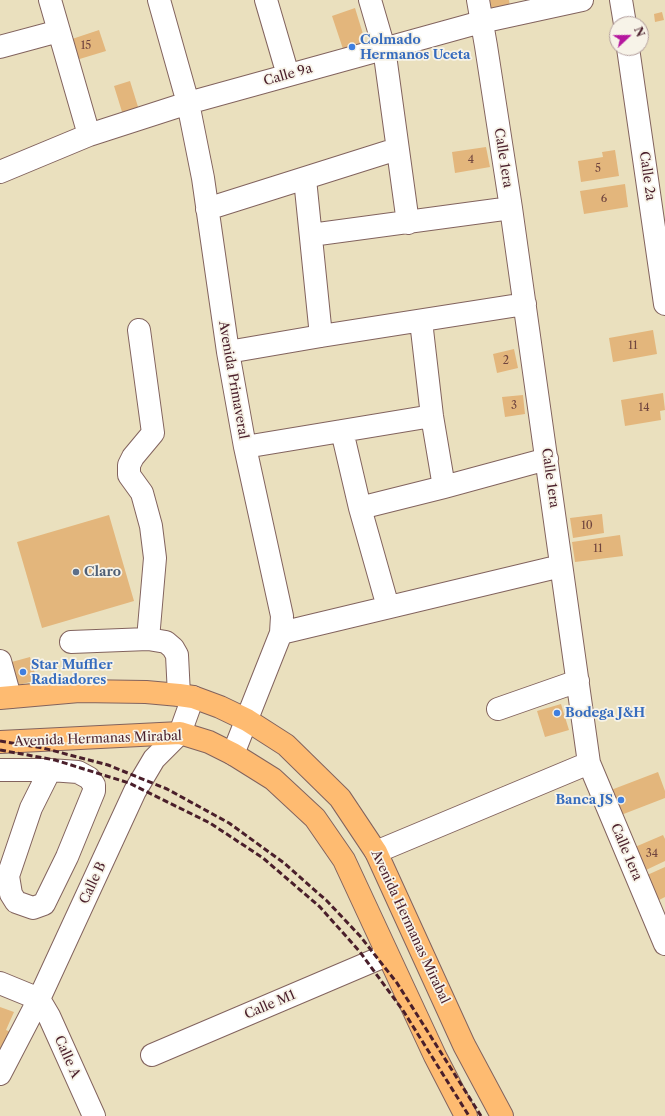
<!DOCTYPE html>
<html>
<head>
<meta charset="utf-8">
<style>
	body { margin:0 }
	#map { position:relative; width:665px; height:1116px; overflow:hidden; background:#eae0be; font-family:"Libre Caslon Text",serif }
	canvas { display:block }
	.north { position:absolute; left:609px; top:16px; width:40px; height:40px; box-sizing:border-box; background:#f7f3e8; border:1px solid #b29e9c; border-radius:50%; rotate:68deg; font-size:11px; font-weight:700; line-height:16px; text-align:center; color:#4a1f2b }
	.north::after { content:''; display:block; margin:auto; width:14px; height:18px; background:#b5179e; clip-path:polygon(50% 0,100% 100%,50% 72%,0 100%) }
</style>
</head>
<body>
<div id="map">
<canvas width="665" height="1116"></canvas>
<div class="north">N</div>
</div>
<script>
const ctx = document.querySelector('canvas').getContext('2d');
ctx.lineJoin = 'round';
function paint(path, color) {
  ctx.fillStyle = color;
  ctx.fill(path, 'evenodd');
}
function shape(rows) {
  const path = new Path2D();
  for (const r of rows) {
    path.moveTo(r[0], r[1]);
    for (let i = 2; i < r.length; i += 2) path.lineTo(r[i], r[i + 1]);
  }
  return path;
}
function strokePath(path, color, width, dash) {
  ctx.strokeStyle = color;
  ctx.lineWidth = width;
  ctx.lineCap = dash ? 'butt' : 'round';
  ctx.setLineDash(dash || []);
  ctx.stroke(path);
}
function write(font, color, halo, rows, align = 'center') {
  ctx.font = font + ' "Libre Caslon Text",serif';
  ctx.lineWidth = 3.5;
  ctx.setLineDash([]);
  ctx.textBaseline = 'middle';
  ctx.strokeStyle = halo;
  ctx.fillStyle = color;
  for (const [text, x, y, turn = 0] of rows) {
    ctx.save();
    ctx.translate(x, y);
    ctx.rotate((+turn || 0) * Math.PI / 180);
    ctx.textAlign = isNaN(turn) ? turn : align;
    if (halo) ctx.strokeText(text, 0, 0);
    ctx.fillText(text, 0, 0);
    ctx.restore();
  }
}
const building = shape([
	[490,0,509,0,510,7,491,9],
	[355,8,367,47,345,55,332,16],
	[662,12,664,20,655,22,654,14],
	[99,30,106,51,73,61,66,41],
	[130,81,139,110,123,115,114,86],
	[486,147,490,167,455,173,452,152],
	[615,150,619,176,581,182,578,161,603,157,602,152],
	[625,184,628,207,584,214,580,191],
	[653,330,657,354,613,362,609,338],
	[514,349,518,368,497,373,493,354],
	[663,393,665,410,660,411,661,420,625,426,621,400],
	[523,395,525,414,505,417,502,397],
	[602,514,604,533,573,538,570,518],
	[109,515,134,601,42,628,17,542],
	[620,535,623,556,575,562,572,542],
	[30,657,37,680,15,686,8,663],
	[561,704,569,730,545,737,537,711],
	[658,772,665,791,665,798,621,815,611,790],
	[663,835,665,839,665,861,646,870,635,847],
	[665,867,665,897,657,901,645,876],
	[0,1007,14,1012,6,1030,15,1034,0,1070]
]);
const minor = shape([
	[50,0,89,135],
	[159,0,188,103,203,178,228,352,245,447,282,616,281,633,233,754],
	[266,0,288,75],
	[370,0,384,48,408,223],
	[478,0,486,46,511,208,589,763,665,944],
	[621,0,625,24],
	[0,47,59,31],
	[628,48,665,304],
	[0,172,89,135,188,103,481,22,582,0],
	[305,179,321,336],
	[207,209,397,149],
	[311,235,511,208],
	[421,321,432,416,444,487],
	[139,330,153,433,133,457,129,465,129,475,142,493,151,526,155,558,148,639],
	[228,352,321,336,525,304],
	[342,431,360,508,388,607],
	[245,447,432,416],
	[360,508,444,487,547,459],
	[281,633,561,566],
	[71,642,148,639,166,642,173,648,177,655,179,695],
	[0,661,10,697],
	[498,709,578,681],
	[0,770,50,770,78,772,89,778,94,785,94,791,67,857,44,904,33,908,16,902,11,894,8,876,31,808,50,770],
	[376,852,589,763],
	[0,983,39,999,49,1016,94,1116],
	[152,1055,387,955],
	[0,1074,39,999,135,791,154,759,180,733,193,697]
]);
const major = shape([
	[0,698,79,691,146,692,179,695,193,697,220,707,247,720,286,745,340,798,376,852,464,1045,502,1116],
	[0,742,180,733,209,742,233,754,273,779,315,818,344,860,435,1056,466,1116]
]);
const rail = shape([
	[0,741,43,748,108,765,167,789,229,823,284,863,327,901,360,936,397,983,481,1116],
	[0,750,55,760,129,783,210,823,263,858,320,907,360,952,404,1012,469,1116]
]);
const markers = [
	[352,47,4,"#3f7fe0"],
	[76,572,4,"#5c6f8a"],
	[23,672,4,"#3f7fe0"],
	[557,713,4,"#3f7fe0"],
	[621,800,4,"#3f7fe0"]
];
const numberNames = [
	["15",86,46],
	["4",471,160],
	["5",598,169],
	["6",604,199],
	["11",633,346],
	["2",506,361],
	["3",514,406],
	["14",644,408],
	["10",587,526],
	["11",598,549],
	["34",652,854]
];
const shopNames = [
	["Colmado",360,40],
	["Hermanos Uceta",360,55],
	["Star Muffler",31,665],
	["Radiadores",31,680],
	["Bodega J&H",565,713],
	["Banca JS",613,800,"right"]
];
const streetNames = [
	["Calle 9a",288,75,-16],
	["Calle 1era",503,158,81],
	["Calle 2a",647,176,82],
	["Avenida Primaveral",233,380,80],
	["Calle 1era",550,478,82],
	["Avenida Hermanas Mirabal",98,739,-2],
	["Calle 1era",626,852,67],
	["Calle B",93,883,-65],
	["Avenida Hermanas Mirabal",410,927,65],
	["Calle M1",270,1005,-23],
	["Calle A",67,1057,66]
];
const serviceNames = [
	["Claro",84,572]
];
paint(building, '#e3b67c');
strokePath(minor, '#82635e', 24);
strokePath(major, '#82635e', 24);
strokePath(minor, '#fff', 22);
strokePath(major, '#febb71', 22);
strokePath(rail, '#4a1f2b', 3, [6, 3]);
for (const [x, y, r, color] of markers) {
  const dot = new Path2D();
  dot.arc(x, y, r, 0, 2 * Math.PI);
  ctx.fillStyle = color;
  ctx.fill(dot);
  strokePath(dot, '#f7f3e8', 1.5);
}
write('11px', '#70453f', null, numberNames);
write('bold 13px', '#366cbe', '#f7f3e8', shopNames, 'left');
write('13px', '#4a1f2b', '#f7f3e8', streetNames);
write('bold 13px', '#4e5e75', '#f7f3e8', serviceNames, 'left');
</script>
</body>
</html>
